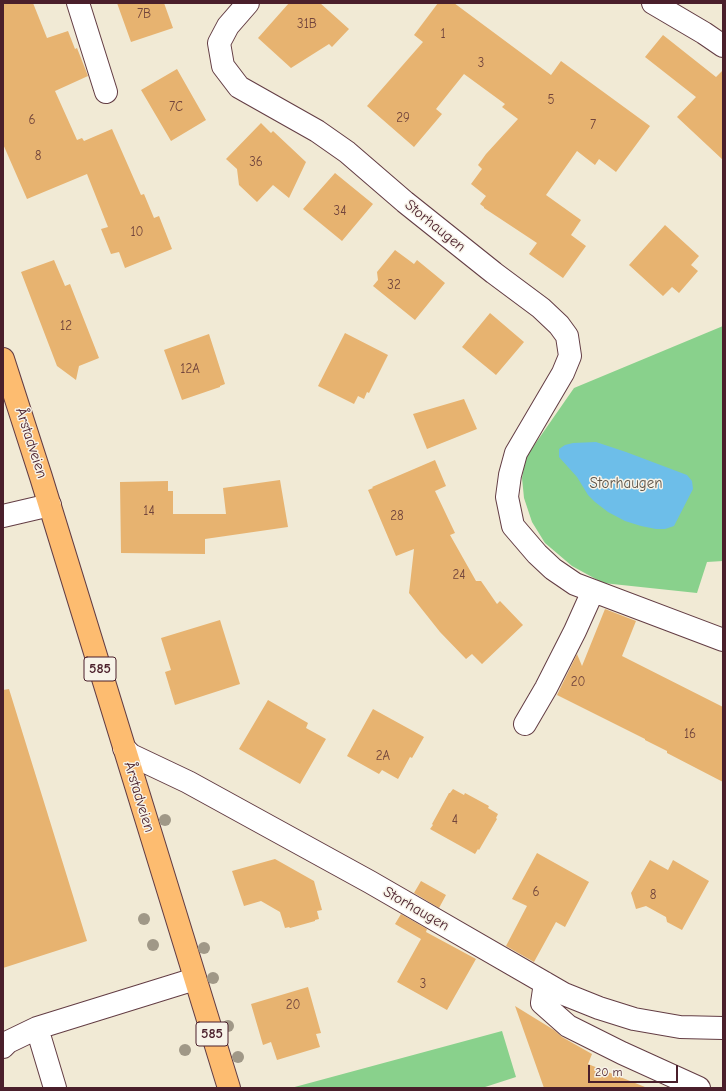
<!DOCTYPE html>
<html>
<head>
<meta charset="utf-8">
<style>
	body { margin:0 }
	#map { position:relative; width:726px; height:1091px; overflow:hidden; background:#f1ead5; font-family:"Comic Neue",sans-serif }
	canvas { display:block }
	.frame { position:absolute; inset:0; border:4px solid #4a1f2b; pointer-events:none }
	.scale { position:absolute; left:588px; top:1065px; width:90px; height:18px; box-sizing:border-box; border:2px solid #4a1f2b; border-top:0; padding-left:5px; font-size:12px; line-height:14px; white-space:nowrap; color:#4a1f2b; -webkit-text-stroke:3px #f7f3e8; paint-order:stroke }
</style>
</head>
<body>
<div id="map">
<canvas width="726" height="1091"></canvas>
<div class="frame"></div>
<div class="scale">20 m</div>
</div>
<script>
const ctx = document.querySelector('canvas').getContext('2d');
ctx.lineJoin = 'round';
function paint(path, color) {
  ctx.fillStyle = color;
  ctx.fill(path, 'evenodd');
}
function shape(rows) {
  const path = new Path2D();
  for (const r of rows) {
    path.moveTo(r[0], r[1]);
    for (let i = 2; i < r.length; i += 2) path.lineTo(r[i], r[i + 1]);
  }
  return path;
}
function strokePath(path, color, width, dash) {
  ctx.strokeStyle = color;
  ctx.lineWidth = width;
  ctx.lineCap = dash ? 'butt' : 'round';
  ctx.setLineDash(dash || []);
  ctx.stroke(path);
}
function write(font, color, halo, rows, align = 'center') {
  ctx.font = font + ' "Comic Neue",sans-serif';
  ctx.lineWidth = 3;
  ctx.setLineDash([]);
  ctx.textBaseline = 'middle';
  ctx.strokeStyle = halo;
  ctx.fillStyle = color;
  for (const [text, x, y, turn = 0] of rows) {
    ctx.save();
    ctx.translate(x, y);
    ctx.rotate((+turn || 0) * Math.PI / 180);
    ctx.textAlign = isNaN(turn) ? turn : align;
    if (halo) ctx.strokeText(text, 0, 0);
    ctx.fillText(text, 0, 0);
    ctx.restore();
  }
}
const green = shape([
	[723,326,723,561,707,562,697,593,603,583,572,566,545,543,532,522,524,498,522,478,526,457,574,388],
	[502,1031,516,1077,482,1088,291,1088]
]);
const water = shape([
	[596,442,626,452,687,475,692,481,693,489,674,526,665,529,656,529,641,526,625,521,608,512,595,502,588,495,577,477,559,457,559,449,565,445,573,443]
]);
const building = shape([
	[3,3,33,3,47,38,68,31,75,49,77,48,88,76,55,91,77,140,82,138,84,141,112,129,141,195,144,194,154,218,159,216,172,249,125,268,119,252,111,254,101,229,108,227,87,174,27,199,3,144],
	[117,3,164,3,173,28,131,42],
	[289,3,320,3,349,29,332,47,329,44,291,68,258,38],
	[438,3,454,3,551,75,561,61,650,126,616,172,599,159,595,165,577,151,546,195,581,220,571,235,586,246,563,278,529,254,537,243,484,208,484,207,480,204,486,196,471,184,482,169,478,165,486,154,518,119,502,107,505,104,464,74,436,109,442,114,414,147,367,106,423,42,414,35],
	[663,35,716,77,723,70,723,160,677,117,696,97,645,57],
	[177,69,206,120,171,141,141,90],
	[261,123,271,133,273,131,306,162,289,198,273,185,257,202,239,185,237,169,226,159],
	[335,173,373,204,342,241,303,209],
	[665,225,699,256,691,265,698,271,679,293,672,287,663,296,629,265],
	[395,250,414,264,417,260,445,283,415,320,373,286,378,280,377,272],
	[54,260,65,286,70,284,99,358,79,366,76,380,57,366,21,272],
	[490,313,524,342,496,375,462,347],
	[345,333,388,355,369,393,367,392,364,399,358,396,354,404,318,386],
	[209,334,225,384,220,386,220,387,182,400,164,350],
	[464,399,477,429,427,449,413,414],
	[435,460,446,486,435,491,455,533,450,535,476,581,481,581,497,604,500,601,523,625,482,664,472,654,466,659,440,632,409,593,414,549,396,556,368,490,373,488,372,487],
	[280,480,288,527,205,539,205,554,121,553,120,482,168,481,168,491,173,491,173,514,226,514,223,488],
	[605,609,636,621,622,656,723,707,723,782,667,753,667,751,645,740,645,739,557,695,577,654,582,666],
	[220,620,240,684,175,705,165,672,171,670,161,638],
	[9,689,87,941,3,968,3,690],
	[268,700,308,723,306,728,326,739,300,784,239,749],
	[373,709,424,737,412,758,410,757,398,779,382,770,379,774,347,756],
	[453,789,464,795,465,793,489,806,488,808,498,814,496,818,497,819,479,850,478,849,475,854,430,829,433,825,432,824,449,793,450,793],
	[537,853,589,882,565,927,556,922,534,962,506,946,527,906,512,899],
	[275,859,314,881,322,910,317,911,319,919,315,920,315,921,290,928,289,927,285,928,280,912,261,901,244,906,232,871],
	[650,860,668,870,673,860,709,881,682,930,667,922,666,917,646,906,636,909,631,893],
	[421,881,446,895,439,908,414,893],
	[401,914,427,929,426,932,476,959,447,1010,397,982,421,939,395,924],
	[308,987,321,1033,316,1034,320,1047,277,1060,271,1042,263,1045,251,1004],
	[515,1006,554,1030,562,1037,592,1054,588,1064,645,1087,645,1088,544,1088]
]);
const minor = shape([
	[78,3,106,92],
	[248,3,228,26,219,43,223,66,239,87,317,131,347,152,405,202,494,273,541,308,559,325,567,336,570,356,563,373,516,453,510,475,507,497,513,526,537,554,553,569,575,584,723,640],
	[653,3,704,33,723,46],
	[3,516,50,505],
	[525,724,546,688,575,631,593,591],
	[124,748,131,755,188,782,370,882,564,994,599,1008,634,1019,680,1027,723,1028],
	[545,983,542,1003,568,1026,622,1053,699,1088],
	[37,1028,55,1088],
	[3,1047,8,1042,37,1028,195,979]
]);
const major = shape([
	[3,359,41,477,229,1088]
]);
const trees = [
	[165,820],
	[144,919],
	[153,945],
	[204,948],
	[213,978],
	[228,1026],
	[185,1050],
	[238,1057]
];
const numberNames = [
	["7B",144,14],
	["31B",307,24],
	["1",443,34],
	["3",481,63],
	["5",551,100],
	["7C",176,107],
	["29",403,118],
	["6",32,120],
	["7",593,125],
	["8",38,156],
	["36",256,162],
	["34",340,211],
	["10",137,232],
	["32",394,285],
	["12",66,326],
	["12A",190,369],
	["14",149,511],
	["28",397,516],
	["24",459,575],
	["20",578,682],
	["16",690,734],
	["2A",383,756],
	["4",455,820],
	["6",536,892],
	["8",653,895],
	["3",423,984],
	["20",293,1005]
];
const shields = [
	[100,669,32],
	[212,1034,32]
];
const shieldNames = [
	["585",100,669],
	["585",212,1034]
];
const streetNames = [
	["Storhaugen",435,226,39],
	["Årstadveien",31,443,72],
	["Årstadveien",139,797,73],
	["Storhaugen",416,909,30]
];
const parkNames = [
	["Storhaugen",626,484]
];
paint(green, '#89d18c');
paint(water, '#6dbee9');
paint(building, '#e7b370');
strokePath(minor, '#633d44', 24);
strokePath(major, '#633d44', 24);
strokePath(minor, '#fff', 22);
strokePath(major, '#fdbc70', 22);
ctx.fillStyle = '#a09887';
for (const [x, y] of trees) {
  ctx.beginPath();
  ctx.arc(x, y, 6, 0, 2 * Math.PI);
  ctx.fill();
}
write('13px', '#71443c', null, numberNames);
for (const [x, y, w] of shields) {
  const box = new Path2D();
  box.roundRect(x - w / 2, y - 12, w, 24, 3);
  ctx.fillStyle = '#f7f3e8';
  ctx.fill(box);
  strokePath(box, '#4a1f2b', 1);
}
write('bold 14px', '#4a1f2b', null, shieldNames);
write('15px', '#4a1f2b', '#f7f3e8', streetNames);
write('15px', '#5d5448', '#f7f3e8', parkNames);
</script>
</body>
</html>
